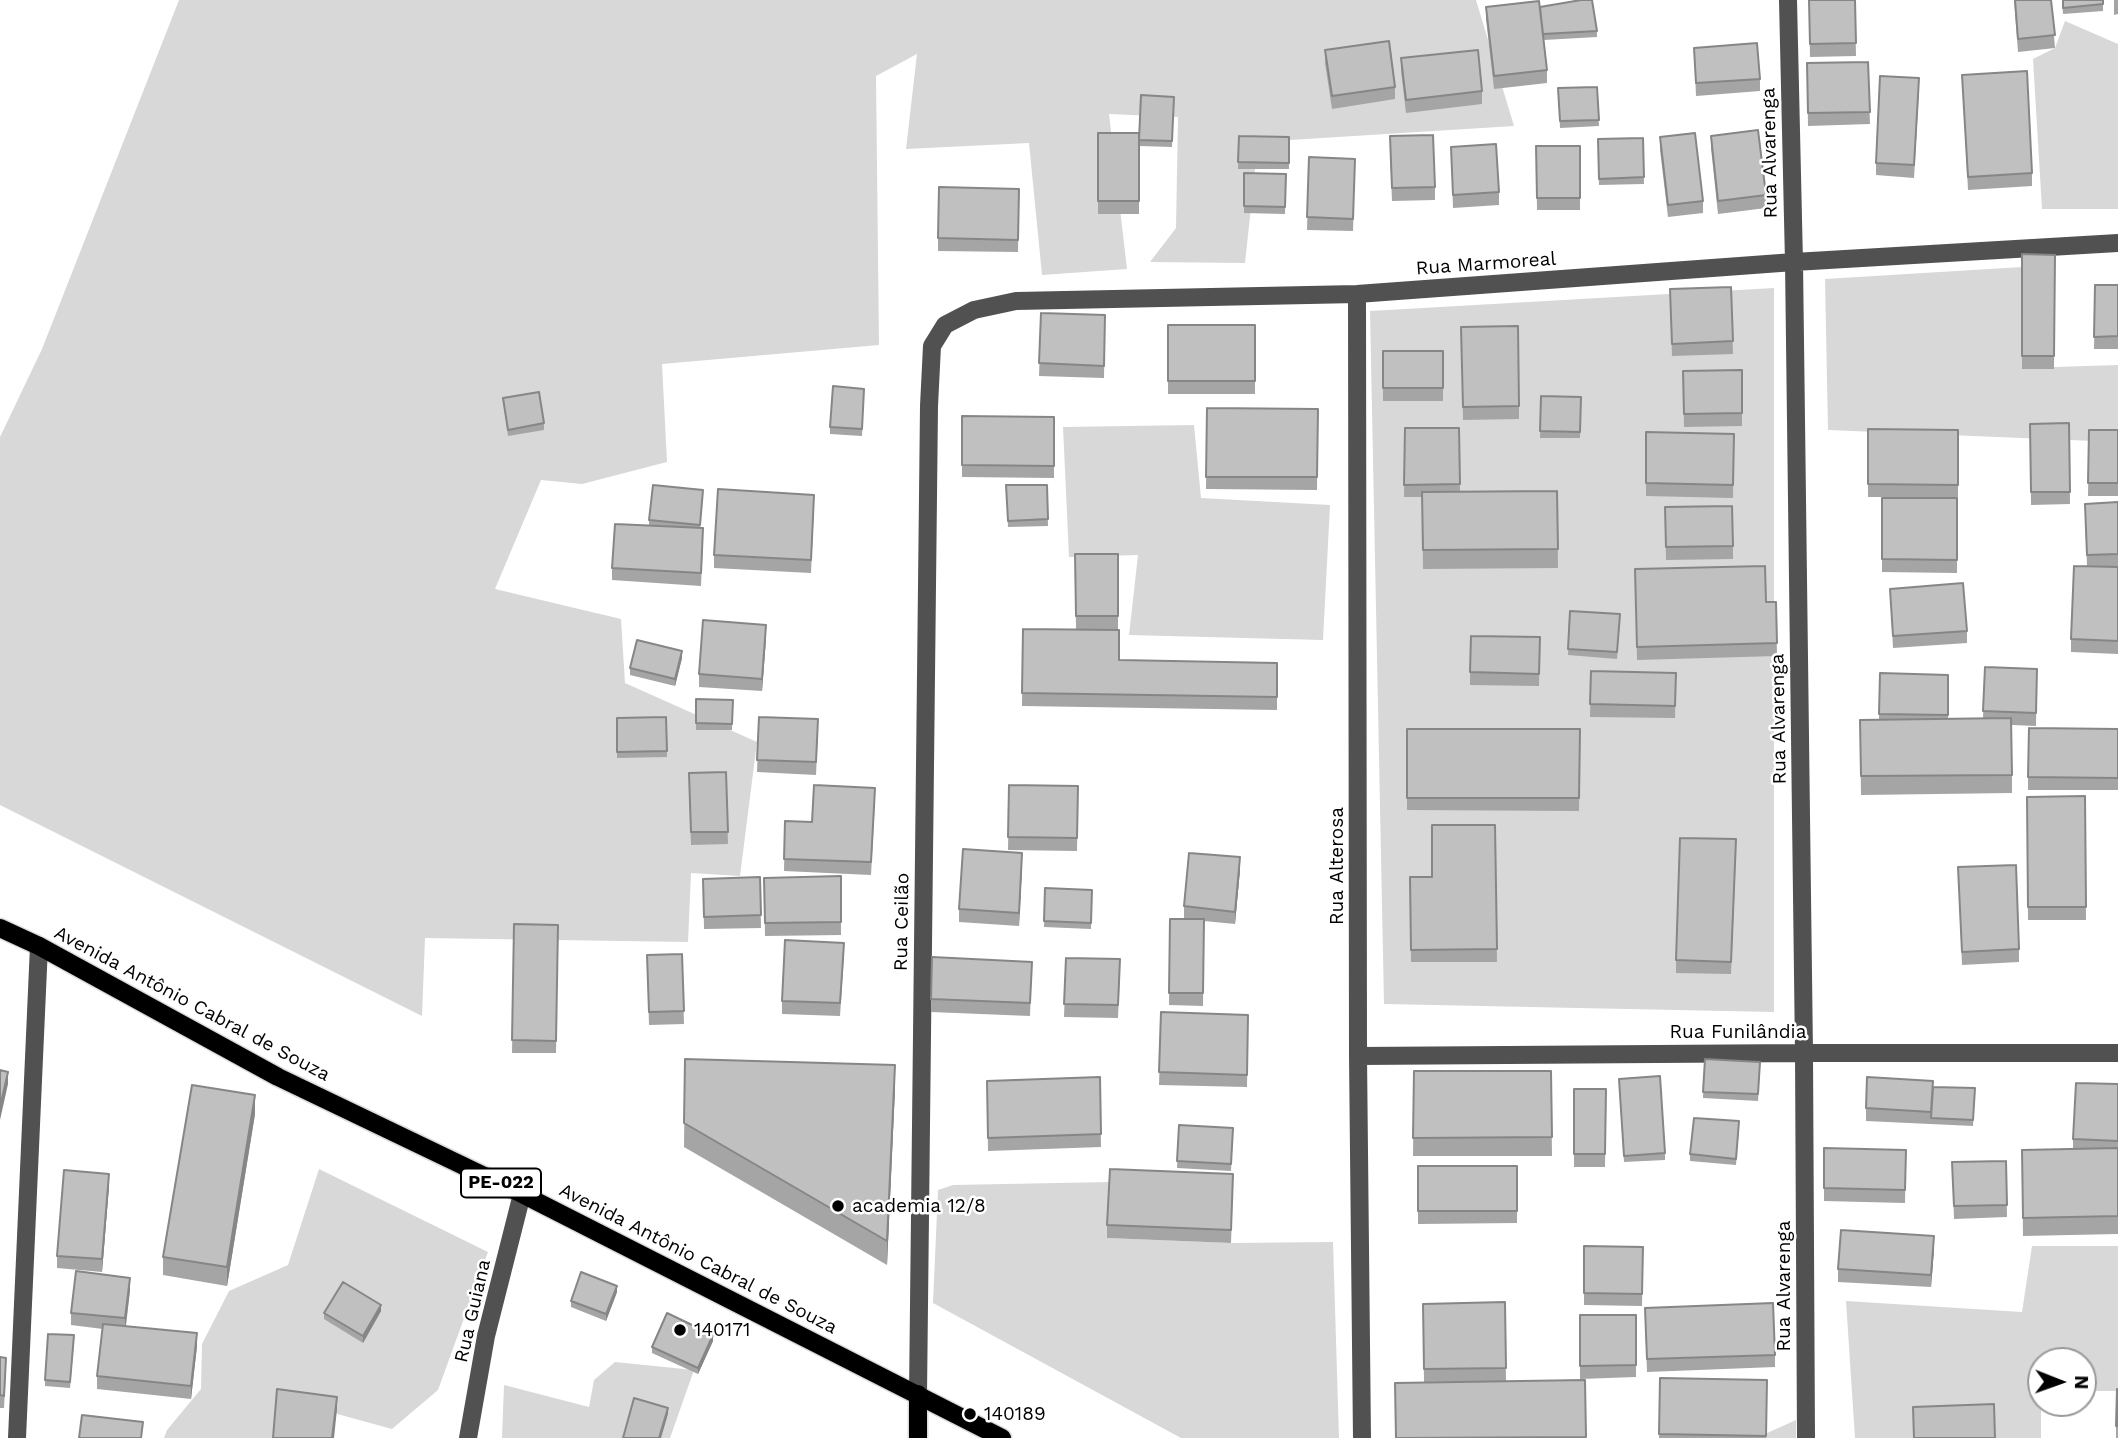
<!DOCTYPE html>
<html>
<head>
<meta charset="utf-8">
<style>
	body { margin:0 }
	#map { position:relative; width:2118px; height:1438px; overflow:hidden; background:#fff; font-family:"Work Sans",sans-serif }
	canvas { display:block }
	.north { position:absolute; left:2027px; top:1347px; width:70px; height:70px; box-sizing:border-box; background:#fff; border:2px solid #999; border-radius:50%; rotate:91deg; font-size:19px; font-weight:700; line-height:28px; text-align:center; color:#000 }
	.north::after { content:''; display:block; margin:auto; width:24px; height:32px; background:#000; clip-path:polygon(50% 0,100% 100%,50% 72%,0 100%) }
</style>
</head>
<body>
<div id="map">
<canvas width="2118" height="1438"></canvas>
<div class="north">N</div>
</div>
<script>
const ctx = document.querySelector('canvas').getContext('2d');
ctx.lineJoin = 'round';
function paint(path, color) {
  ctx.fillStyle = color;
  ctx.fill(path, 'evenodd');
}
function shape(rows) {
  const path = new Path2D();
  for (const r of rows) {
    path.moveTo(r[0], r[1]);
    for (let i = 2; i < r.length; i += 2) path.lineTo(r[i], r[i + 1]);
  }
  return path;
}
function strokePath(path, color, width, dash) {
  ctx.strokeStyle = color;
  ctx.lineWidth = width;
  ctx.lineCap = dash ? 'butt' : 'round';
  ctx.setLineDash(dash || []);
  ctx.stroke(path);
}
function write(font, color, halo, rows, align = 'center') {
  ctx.font = font + ' "Work Sans",sans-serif';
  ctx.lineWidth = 5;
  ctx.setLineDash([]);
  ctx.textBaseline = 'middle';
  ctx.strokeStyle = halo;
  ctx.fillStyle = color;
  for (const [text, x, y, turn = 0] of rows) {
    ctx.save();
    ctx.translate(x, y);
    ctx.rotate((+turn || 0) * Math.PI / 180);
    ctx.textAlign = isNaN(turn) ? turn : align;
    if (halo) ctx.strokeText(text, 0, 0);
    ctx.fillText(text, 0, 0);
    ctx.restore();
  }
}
const green = shape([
	[179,0,1476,0,1514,126,1258,142,1245,263,1150,262,1176,228,1178,117,1109,114,1127,269,1042,275,1029,143,906,149,917,54,876,76,879,345,662,364,667,462,582,484,541,480,495,589,621,619,625,683,757,742,740,876,691,873,688,942,425,938,422,1016,0,805,0,437,42,349],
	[2065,21,2118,44,2118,209,2042,209,2033,59,2055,48],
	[2022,267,2022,368,2118,365,2118,442,1828,430,1825,279],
	[1774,288,1774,1012,1384,1004,1370,311],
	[1194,425,1201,498,1330,505,1323,640,1129,635,1138,555,1069,557,1063,427],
	[319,1169,488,1252,438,1390,392,1429,279,1398,272,1438,164,1438,167,1430,201,1389,202,1344,229,1291,288,1265],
	[1110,1182,1108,1238,1231,1243,1333,1242,1339,1438,1181,1438,933,1303,938,1190,953,1185],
	[2032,1246,2118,1246,2118,1391,2083,1391,2083,1361,2041,1361,2041,1438,1855,1438,1846,1301,2022,1312],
	[615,1362,694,1370,670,1438,502,1438,504,1385,589,1407,594,1380],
	[1796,1420,1796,1438,1764,1438,1765,1434]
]);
const minor = shape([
	[1788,0,1794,262,1804,1053,1806,1438],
	[1357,294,1358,1056,1362,1438],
	[1358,1056,1804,1053,2118,1053],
	[918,1394,929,406,932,346,945,325,974,310,1016,301,1357,294,1794,262,2118,243],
	[17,1438,39,946],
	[468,1438,486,1336,522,1194]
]);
const major = shape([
	[0,928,39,946,278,1077,522,1194,1002,1438],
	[918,1394,918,1438]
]);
const wall = shape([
	[1809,0,1855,0,1856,56,1810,57],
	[2014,0,2051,0,2055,48,2018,52],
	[2062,0,2103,0,2103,11,2063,14],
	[2114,0,2118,0,2118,14,2114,15],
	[1486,7,1540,7,1597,31,1597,37,1544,40,1547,70,1547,83,1494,89,1486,19],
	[1694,48,1760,79,1760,91,1696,96],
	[1325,50,1395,87,1395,99,1332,109,1325,63],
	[1401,58,1482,91,1482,104,1406,113,1401,71],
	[1868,62,1870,124,1808,126,1807,63],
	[1962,75,2032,173,2032,186,1968,190],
	[1597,87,1599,126,1560,128,1558,88],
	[1919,91,1914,178,1876,175,1876,163],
	[1174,97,1172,147,1139,146,1139,214,1098,214,1098,133,1139,133],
	[1239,136,1289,137,1289,169,1238,169],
	[1711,136,1766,195,1766,208,1718,214,1711,148],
	[1660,137,1703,201,1703,213,1668,217,1660,150],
	[1643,138,1644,184,1599,185,1598,139],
	[1536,146,1580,146,1580,210,1537,210],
	[1451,147,1499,192,1499,205,1453,208],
	[1390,149,1435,187,1435,200,1392,201],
	[1309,157,1355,159,1353,231,1307,230],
	[1244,173,1286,174,1285,214,1244,213],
	[1019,189,1018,252,938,251,938,238],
	[2022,254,2055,255,2054,369,2022,369],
	[2095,285,2118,285,2118,349,2094,349],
	[1731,287,1733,354,1672,356,1670,289],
	[1041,313,1105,315,1104,378,1039,376],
	[1168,325,1255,325,1255,394,1168,394],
	[1461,327,1519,406,1519,419,1463,420],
	[1383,351,1443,351,1443,401,1383,401],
	[1683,371,1742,413,1742,426,1684,427],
	[864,395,862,436,830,434,830,427],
	[1541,396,1581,397,1580,438,1540,438],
	[503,398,544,423,544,430,508,436],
	[1207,408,1318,409,1317,490,1206,489],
	[962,416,1054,417,1054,478,962,477],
	[2069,423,2070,504,2031,505,2030,424],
	[1405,428,1459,428,1460,491,1557,491,1558,568,1423,569,1422,497,1404,497],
	[1868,429,1958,430,1958,497,1868,497],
	[2089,430,2118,430,2118,496,2088,496],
	[1646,432,1734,434,1733,498,1646,496],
	[1006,485,1047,485,1048,526,1008,527],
	[703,496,700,528,703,541,701,586,612,580,612,568,649,525,649,520],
	[1957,498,1957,573,1882,572,1882,559],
	[2118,502,2118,566,2105,567,2118,567,2118,654,2071,652,2071,639,2087,566,2085,516],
	[814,507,811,573,714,568,714,555],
	[1665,507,1733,546,1733,559,1666,560],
	[1075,554,1118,554,1118,629,1076,629],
	[1635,569,1766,602,1776,602,1777,656,1637,660],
	[1890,589,1967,631,1967,643,1893,648],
	[1570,611,1620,621,1617,659,1568,655],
	[1023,629,1119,660,1277,663,1277,710,1022,706],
	[1540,637,1539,686,1470,685,1470,672],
	[766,638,762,691,699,687,699,674],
	[682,658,675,686,630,675,630,668],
	[1985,667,2037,669,2036,726,2012,725,2012,793,1861,795,1860,720,1879,719,1880,673,1948,675,1948,719,1983,718],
	[1591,671,1676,673,1675,718,1590,717],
	[696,699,733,700,732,730,696,730],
	[666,717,667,757,617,758,617,718],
	[759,717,818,732,816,775,757,772],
	[1407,729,1580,729,1579,811,1407,810],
	[2118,729,2118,790,2028,790,2028,777],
	[726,772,728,844,691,845,689,786],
	[1009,785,1078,786,1077,851,1008,850],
	[2085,796,2086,920,2028,920,2027,797],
	[875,800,871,875,784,871,785,821,812,822],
	[1495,825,1497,962,1411,962,1410,877,1432,877],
	[1736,852,1731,974,1676,973,1676,960],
	[1022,866,1019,926,959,922,959,909],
	[1958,867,2019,949,2019,962,1962,965],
	[1240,870,1235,924,1204,921,1203,1006,1169,1005,1170,919,1184,919,1184,906],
	[841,876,841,935,765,936,764,878],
	[760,877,761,928,704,929,703,879],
	[1045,888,1092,890,1091,929,1044,927],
	[514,924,558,925,556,1053,512,1053],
	[682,954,684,1024,649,1025,647,955],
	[844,955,840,1016,782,1014,782,1001],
	[932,957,1032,962,1030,1016,931,1012],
	[1066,958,1120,972,1118,1018,1064,1017],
	[1161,1012,1248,1015,1247,1087,1159,1085],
	[685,1059,895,1088,887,1265,684,1147],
	[1705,1059,1760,1062,1758,1101,1703,1098],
	[1414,1071,1551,1071,1552,1156,1413,1156],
	[1100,1077,1101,1147,988,1151,987,1081],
	[2118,1084,2118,1234,2023,1236,2022,1150,2073,1149,2073,1139],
	[1619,1085,1665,1153,1665,1160,1624,1162],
	[1933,1087,1975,1088,1973,1126,1866,1121,1866,1108],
	[1574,1089,1606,1089,1605,1167,1574,1167],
	[255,1114,227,1286,163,1275,163,1257],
	[1179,1125,1233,1128,1231,1171,1177,1168],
	[1739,1128,1736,1165,1690,1161,1690,1154],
	[1824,1148,1906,1150,1905,1203,1824,1201],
	[2006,1161,2007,1217,1954,1219,1952,1162],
	[1418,1166,1517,1166,1517,1223,1418,1224],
	[109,1186,102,1272,57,1268,57,1256],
	[1233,1187,1231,1243,1107,1238,1107,1225],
	[1584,1246,1643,1247,1642,1306,1584,1305],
	[1934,1249,1931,1287,1838,1282,1838,1269],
	[130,1290,126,1326,197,1346,191,1399,97,1389,97,1376,103,1329,71,1325,71,1313],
	[617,1292,606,1321,571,1307,571,1301],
	[1505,1302,1506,1381,1424,1382,1423,1304],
	[381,1311,363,1343,324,1319,324,1313],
	[1580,1315,1636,1365,1636,1377,1580,1379],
	[1645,1320,1775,1355,1775,1367,1647,1372],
	[713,1341,698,1374,652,1353,652,1347],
	[74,1342,70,1388,45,1386,45,1380],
	[0,1357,6,1370,4,1408,0,1408],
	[1660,1378,1767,1380,1766,1438,1659,1438],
	[2118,1389,2118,1438,2116,1438,2116,1426]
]);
const shadedWall = shape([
	[766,625,766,638,762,691,762,679],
	[682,651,682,658,675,686,675,679],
	[1022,853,1022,866,1019,926,1019,913],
	[1240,857,1240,870,1235,924,1235,912],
	[895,1065,895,1088,887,1265,887,1241],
	[8,1072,8,1084,0,1120,0,1107],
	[255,1095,255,1114,227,1286,227,1267],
	[109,1174,109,1186,102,1272,102,1259],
	[1934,1236,1934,1249,1931,1287,1931,1275],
	[130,1278,130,1290,125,1331,125,1318],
	[617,1286,617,1292,606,1321,606,1314],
	[381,1305,381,1311,363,1343,363,1336],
	[197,1333,197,1346,191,1399,191,1386],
	[713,1335,713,1341,698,1374,698,1368],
	[337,1397,337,1409,334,1438,332,1438],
	[668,1408,668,1414,661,1438,659,1438]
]);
const building = shape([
	[1581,0,1592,0,1597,31,1543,34,1540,7,1581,0],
	[1809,0,1855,0,1856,43,1810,44,1809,0],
	[2015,0,2051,0,2055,35,2018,39,2015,0],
	[2063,0,2103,0,2103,4,2063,8,2063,0],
	[1539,1,1547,70,1494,76,1486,7,1539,1],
	[1389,41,1395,87,1332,96,1325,50,1389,41],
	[1757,43,1760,79,1696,83,1694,48,1757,43],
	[1478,50,1482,91,1406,100,1401,58,1478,50],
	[1868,62,1870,112,1808,113,1807,63,1868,62],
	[2027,71,2032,173,1968,177,1962,75,2027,71],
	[1880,76,1919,78,1914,165,1876,163,1880,76],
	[1597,87,1599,120,1560,121,1558,88,1597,87],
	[1141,95,1174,97,1172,141,1139,140,1141,95],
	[1758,130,1766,195,1718,201,1711,136,1758,130],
	[1098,133,1139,133,1139,201,1098,201,1098,133],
	[1695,133,1703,201,1668,205,1660,137,1695,133],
	[1433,135,1435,187,1392,188,1390,136,1433,135],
	[1239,136,1289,137,1289,163,1238,162,1239,136],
	[1643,138,1644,177,1599,179,1598,139,1643,138],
	[1496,144,1499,192,1453,195,1451,147,1496,144],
	[1536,146,1580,146,1580,198,1537,198,1536,146],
	[1309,157,1355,159,1353,219,1307,217,1309,157],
	[1244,173,1286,174,1285,207,1244,206,1244,173],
	[939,187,1019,189,1018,240,938,238,939,187],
	[2022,254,2055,255,2054,356,2022,356,2022,254],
	[2095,285,2118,285,2118,336,2094,337,2095,285],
	[1731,287,1733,341,1672,344,1670,289,1731,287],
	[1041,313,1105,315,1104,366,1039,363,1041,313],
	[1168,325,1255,325,1255,381,1168,381,1168,325],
	[1518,326,1519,406,1463,407,1461,327,1518,326],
	[1383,351,1443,351,1443,388,1383,388,1383,351],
	[1742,370,1742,413,1684,414,1683,371,1742,370],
	[833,386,864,389,862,429,830,427,833,386],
	[539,392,544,423,508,430,503,398,539,392],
	[1541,396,1581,397,1580,432,1540,431,1541,396],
	[1207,408,1318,409,1317,477,1206,477,1207,408],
	[962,416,1054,417,1054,466,962,465,962,416],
	[2069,423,2070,492,2031,492,2030,424,2069,423],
	[1405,428,1459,428,1460,484,1404,485,1405,428],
	[1868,429,1958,430,1958,485,1868,484,1868,429],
	[2089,430,2118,430,2118,483,2088,483,2089,430],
	[1646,432,1734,434,1733,485,1646,483,1646,432],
	[653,485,703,490,700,525,649,520,653,485],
	[1006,485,1047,485,1048,519,1008,521,1006,485],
	[718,489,814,495,811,560,714,555,718,489],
	[1557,491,1558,549,1423,550,1422,492,1557,491],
	[1882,498,1957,498,1957,560,1882,559,1882,498],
	[2118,502,2118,554,2087,555,2085,504,2118,502],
	[1732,506,1733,546,1666,547,1665,507,1732,506],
	[615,524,703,528,701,573,612,568,615,524],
	[1075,554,1118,554,1118,616,1076,616,1075,554],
	[1765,566,1766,602,1776,602,1777,643,1637,647,1635,569,1765,566],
	[2074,566,2118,567,2118,641,2071,639,2074,566],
	[1963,583,1967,631,1893,636,1890,589,1963,583],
	[1570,611,1620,614,1617,652,1568,649,1570,611],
	[703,620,766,625,762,679,699,674,703,620],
	[1023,629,1119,630,1119,660,1277,663,1277,697,1022,693,1023,629],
	[1471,636,1540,637,1539,674,1470,672,1471,636],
	[637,640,682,651,675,679,630,668,637,640],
	[1985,667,2037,669,2036,713,1983,711,1985,667],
	[1591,671,1676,673,1675,706,1590,704,1591,671],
	[1880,673,1948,675,1948,715,1879,714,1880,673],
	[696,699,733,700,732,724,696,723,696,699],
	[666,717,667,751,617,752,617,718,666,717],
	[759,717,818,719,816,762,757,760,759,717],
	[2011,718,2012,775,1861,776,1860,720,2011,718],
	[2029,728,2118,729,2118,778,2028,777,2029,728],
	[1407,729,1580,729,1579,798,1407,798,1407,729],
	[726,772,728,832,691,832,689,773,726,772],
	[814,785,875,788,871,862,784,859,785,821,812,822,814,785],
	[1009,785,1078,786,1077,838,1008,837,1009,785],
	[2085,796,2086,907,2028,907,2027,797,2085,796],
	[1432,825,1495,825,1497,949,1411,950,1410,877,1432,877,1432,825],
	[1680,838,1736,839,1731,962,1676,960,1680,838],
	[963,849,1022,853,1019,913,959,909,963,849],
	[1189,853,1240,857,1235,912,1184,906,1189,853],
	[2016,865,2019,949,1962,952,1958,867,2016,865],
	[841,876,841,922,765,923,764,878,841,876],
	[760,877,761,915,704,917,703,879,760,877],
	[1045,888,1092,890,1091,923,1044,921,1045,888],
	[1170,919,1204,919,1203,993,1169,993,1170,919],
	[514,924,558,925,556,1041,512,1040,514,924],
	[785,940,844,943,840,1003,782,1001,785,940],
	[682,954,684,1011,649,1012,647,955,682,954],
	[932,957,1032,962,1030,1003,931,999,932,957],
	[1066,958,1120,959,1118,1005,1064,1004,1066,958],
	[1161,1012,1248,1015,1247,1075,1159,1072,1161,1012],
	[685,1059,895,1065,887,1241,684,1123,685,1059],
	[1705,1059,1760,1062,1758,1094,1703,1092,1705,1059],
	[0,1070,8,1072,0,1107,0,1070],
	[1414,1071,1551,1071,1552,1137,1413,1138,1414,1071],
	[1660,1076,1665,1153,1624,1156,1619,1079,1660,1076],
	[1100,1077,1101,1134,988,1138,987,1081,1100,1077],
	[1867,1077,1933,1081,1931,1112,1866,1108,1867,1077],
	[2076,1083,2118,1084,2118,1141,2073,1139,2076,1083],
	[192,1085,255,1095,227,1267,163,1257,192,1085],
	[1933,1087,1975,1088,1973,1120,1931,1118,1933,1087],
	[1574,1089,1606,1089,1605,1154,1574,1154,1574,1089],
	[1694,1118,1739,1121,1736,1159,1690,1154,1694,1118],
	[1179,1125,1233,1128,1231,1164,1177,1161,1179,1125],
	[1824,1148,1906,1150,1905,1190,1824,1188,1824,1148],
	[2118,1148,2118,1216,2023,1218,2022,1150,2118,1148],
	[2006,1161,2007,1205,1954,1206,1952,1162,2006,1161],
	[1418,1166,1517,1166,1517,1211,1418,1211,1418,1166],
	[1110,1169,1233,1174,1231,1230,1107,1225,1110,1169],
	[64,1170,109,1174,102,1259,57,1256,64,1170],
	[1841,1230,1934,1236,1931,1275,1838,1269,1841,1230],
	[1584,1246,1643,1247,1642,1294,1584,1293,1584,1246],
	[76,1271,130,1278,125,1318,71,1313,76,1271],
	[581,1272,617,1286,606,1314,571,1301,581,1272],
	[343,1282,381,1305,363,1336,324,1313,343,1282],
	[1505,1302,1506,1368,1424,1369,1423,1304,1505,1302],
	[1773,1303,1775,1355,1647,1359,1645,1308,1773,1303],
	[667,1313,713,1335,698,1368,652,1347,667,1313],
	[1580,1315,1636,1315,1636,1365,1580,1366,1580,1315],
	[103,1324,197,1333,191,1386,97,1376,103,1324],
	[48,1334,74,1335,70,1382,45,1380,48,1334],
	[0,1357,6,1358,4,1396,0,1395,0,1357],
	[1660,1378,1767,1380,1766,1436,1659,1434,1660,1378],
	[1585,1380,1586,1437,1396,1438,1395,1383,1585,1380],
	[277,1389,337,1397,332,1438,273,1438,277,1389],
	[2117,1389,2118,1389,2118,1426,2116,1426,2117,1389],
	[634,1398,668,1408,659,1438,623,1438,634,1398],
	[1994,1404,1995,1438,1914,1438,1913,1407,1994,1404],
	[82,1415,143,1422,141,1438,79,1438,82,1415]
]);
const markers = [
	[838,1206,7,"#000"],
	[680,1330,7,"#000"],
	[970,1414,7,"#000"]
];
const shields = [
	[501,1183,80]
];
const shieldNames = [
	["PE-022",501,1183]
];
const streetNames = [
	["Rua Alvarenga",1770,153,-91],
	["Rua Marmoreal",1486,264,-4],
	["Rua Alvarenga",1779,719,-91],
	["Rua Alterosa",1337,866,-90],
	["Rua Ceilão",902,922,-89],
	["Avenida Antônio Cabral de Souza",192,1004,28],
	["Rua Funilândia",1738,1032],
	["Avenida Antônio Cabral de Souza",698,1259,27],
	["Rua Alvarenga",1784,1286,-90],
	["Rua Guiana",473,1311,-77]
];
const poiNames = [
	["academia 12/8",852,1206],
	["140171",694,1330],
	["140189",984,1414]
];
paint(green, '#d8d8d8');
strokePath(major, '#dbdbdb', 21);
strokePath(minor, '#515151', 18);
strokePath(major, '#000', 18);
paint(wall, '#a5a5a5');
paint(shadedWall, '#868686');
paint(building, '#c0c0c0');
strokePath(building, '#868686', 2);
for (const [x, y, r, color] of markers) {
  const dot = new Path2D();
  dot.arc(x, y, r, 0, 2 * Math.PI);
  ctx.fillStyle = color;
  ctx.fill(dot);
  strokePath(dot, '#fff', 2.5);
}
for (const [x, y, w] of shields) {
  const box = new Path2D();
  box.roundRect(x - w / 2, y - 14.5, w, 29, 5);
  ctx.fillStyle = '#fff';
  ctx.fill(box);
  strokePath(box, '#000', 2);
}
write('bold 18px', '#000', null, shieldNames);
write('19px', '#000', '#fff', streetNames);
write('19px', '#000', '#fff', poiNames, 'left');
</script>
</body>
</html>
